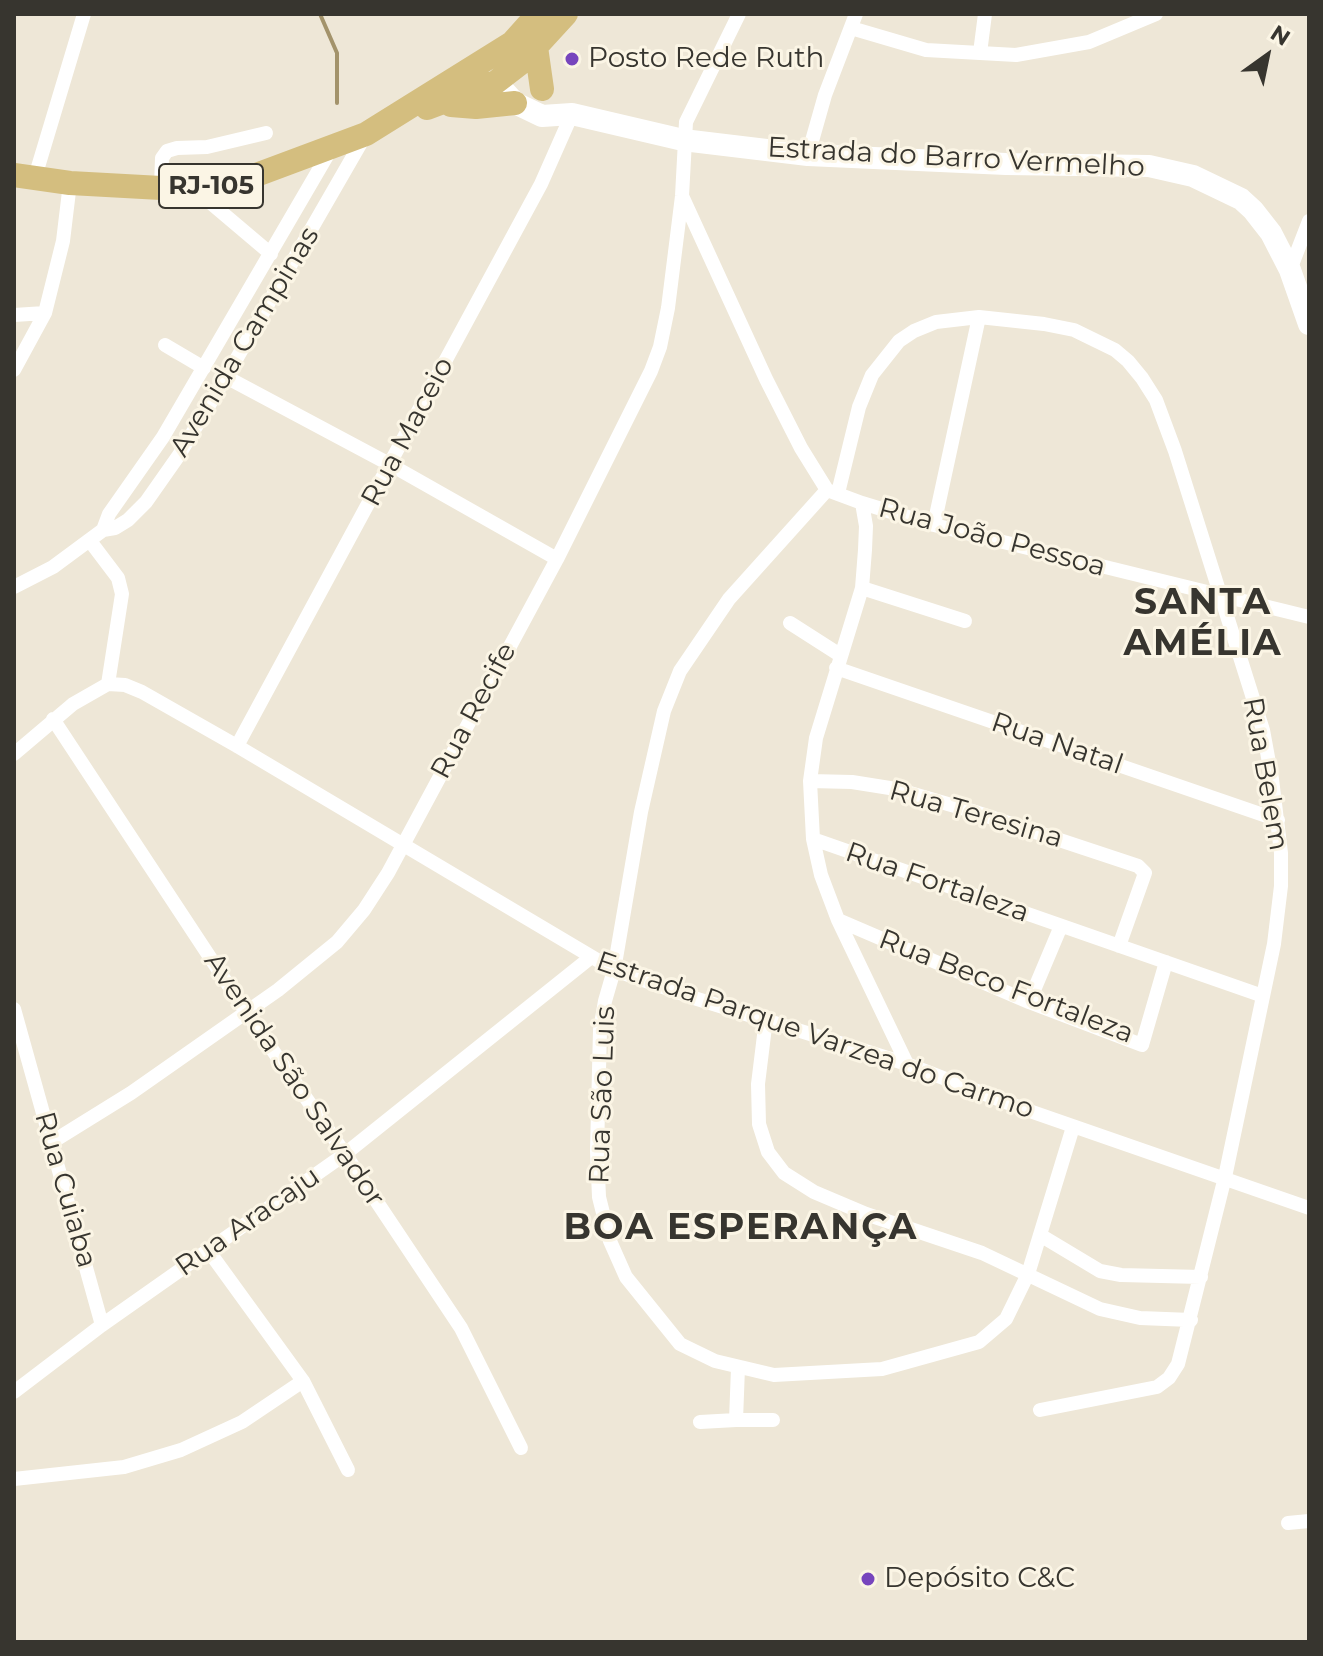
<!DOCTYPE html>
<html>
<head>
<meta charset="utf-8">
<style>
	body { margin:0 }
	#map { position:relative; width:1323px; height:1656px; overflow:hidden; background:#eee7d7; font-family:Montserrat,sans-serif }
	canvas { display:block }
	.frame { position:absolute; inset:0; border:16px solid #37352f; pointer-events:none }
	.north { position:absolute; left:1227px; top:16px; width:80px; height:80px; -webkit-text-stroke:6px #fbf5e5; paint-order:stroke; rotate:33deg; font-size:22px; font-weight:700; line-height:32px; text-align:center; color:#37352f }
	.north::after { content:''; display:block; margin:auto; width:28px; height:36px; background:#37352f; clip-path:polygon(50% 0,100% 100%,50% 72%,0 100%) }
</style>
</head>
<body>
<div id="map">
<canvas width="1323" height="1656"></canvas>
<div class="frame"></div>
<div class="north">N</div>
</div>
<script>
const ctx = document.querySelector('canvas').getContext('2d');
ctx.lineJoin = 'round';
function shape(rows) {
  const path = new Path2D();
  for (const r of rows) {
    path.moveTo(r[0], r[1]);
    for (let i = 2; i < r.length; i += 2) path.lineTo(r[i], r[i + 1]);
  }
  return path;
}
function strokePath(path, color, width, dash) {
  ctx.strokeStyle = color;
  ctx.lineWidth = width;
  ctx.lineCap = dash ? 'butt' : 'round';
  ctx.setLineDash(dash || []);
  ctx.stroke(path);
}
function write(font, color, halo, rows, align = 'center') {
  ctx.font = font + ' Montserrat,sans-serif';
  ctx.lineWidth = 6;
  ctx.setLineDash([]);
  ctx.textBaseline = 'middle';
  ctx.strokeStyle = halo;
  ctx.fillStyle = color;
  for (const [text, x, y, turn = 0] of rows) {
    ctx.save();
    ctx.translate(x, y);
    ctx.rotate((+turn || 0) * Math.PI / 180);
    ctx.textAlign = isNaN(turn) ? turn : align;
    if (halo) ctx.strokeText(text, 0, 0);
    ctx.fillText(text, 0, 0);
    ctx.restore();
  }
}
const stream = shape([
	[320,14,337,53,337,103]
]);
const street = shape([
	[851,28,926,50,1016,55,1089,42,1156,14],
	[980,53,985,14],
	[808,155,825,95,856,14],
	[35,177,84,14],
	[161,188,162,158,167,151,177,148,207,147,266,133],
	[193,188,271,254],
	[682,196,766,379,801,448,827,490],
	[1290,270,1309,221],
	[14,315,45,313],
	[165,345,204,368],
	[14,370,45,313,63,241,70,183],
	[226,377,391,465,557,559],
	[838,493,859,407,872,375,899,341,914,331,936,322,979,317,1044,324,1074,330,1115,350,1128,361,1142,378,1156,400,1175,451,1263,730,1272,779,1281,853,1281,886,1274,944,1225,1177,1178,1364,1169,1378,1157,1387,1040,1410],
	[862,503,934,525,1309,617],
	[934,525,979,317],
	[103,530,109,514,163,437,331,149],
	[90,541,118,578,122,594,108,684],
	[14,587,53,567,103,530,115,528,128,520,146,502,179,455,226,377,366,134],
	[862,588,965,621],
	[790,623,840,655],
	[836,668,1278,820],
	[53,719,246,1012,345,1154,461,1328,521,1448],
	[237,746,541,184,572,114],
	[14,754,73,704,108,684,125,685,142,692,237,746,614,970,694,998,907,1064,1021,1108,1309,1208],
	[810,781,852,782,896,789,972,811,1138,866,1145,873,1119,946],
	[813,839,1263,996],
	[838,920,1029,1002,1142,1045,1166,962],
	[1029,1002,1061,926],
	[14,1009,102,1325],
	[766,1019,758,1084,759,1124,768,1152,784,1173,814,1192,866,1214,982,1253,1100,1309,1140,1318,1191,1320],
	[907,1064,838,920,821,875,813,839,810,781,816,738,862,588,865,550,866,526,862,503,827,490,729,599,680,671,664,711,641,812,614,970,605,1001,600,1030,597,1151,599,1197,610,1241,626,1277,680,1344,715,1361,774,1375,882,1369,979,1342,1006,1319,1028,1274,1073,1127],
	[52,1142,131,1093,278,990,337,942,364,910,388,873,557,559,651,371,660,347,668,308,682,196,686,122,739,14],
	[1040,1235,1100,1271,1121,1275,1201,1277],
	[208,1250,303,1381,348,1470],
	[738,1368,736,1420,773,1420],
	[14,1392,102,1325,345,1154,590,958],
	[700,1422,736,1420],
	[14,1479,124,1467,181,1450,242,1422,303,1381],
	[1288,1523,1309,1521]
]);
const secondary = shape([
	[487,66,496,82,515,103,542,116,572,114,683,140,808,155,1006,164,1149,166,1193,176,1241,199,1253,210,1271,233,1290,270,1309,324]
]);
const primary = shape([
	[536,47,542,89],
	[451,105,476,107,515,103],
	[427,108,496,82,522,62,566,14],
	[14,175,70,183,161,188,232,184,366,134,512,43,538,14]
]);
const markers = [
	[572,59,8,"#7745bd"],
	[868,1579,8,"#7745bd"]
];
const shields = [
	[211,186,104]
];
const shieldNames = [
	["RJ-105",211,186]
];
const poiNames = [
	["Posto Rede Ruth",588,59],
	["Depósito C&C",884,1579]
];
const streetNames = [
	["Estrada do Barro Vermelho",956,158,3],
	["Avenida Campinas",245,342,-59],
	["Rua Maceio",408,432,-62],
	["Rua João Pessoa",992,538,15],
	["Rua Recife",474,711,-62],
	["Rua Natal",1057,744,19],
	["Rua Belem",1265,774,80],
	["Rua Teresina",976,815,16],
	["Rua Fortaleza",937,883,19],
	["Rua Beco Fortaleza",1006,987,21],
	["Estrada Parque Varzea do Carmo",815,1036,19],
	["Avenida São Salvador",294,1080,56],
	["Rua São Luis",603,1095,-88],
	["Rua Cuiaba",65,1190,74],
	["Rua Aracaju",248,1222,-35]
];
const districtNames = [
	["SANTA",1203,603],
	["AMÉLIA",1203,644],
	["BOA ESPERANÇA",741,1228]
];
strokePath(stream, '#a3936b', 4);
strokePath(street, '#fff', 14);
strokePath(secondary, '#fff', 22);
strokePath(primary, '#d4be7f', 24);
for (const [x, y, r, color] of markers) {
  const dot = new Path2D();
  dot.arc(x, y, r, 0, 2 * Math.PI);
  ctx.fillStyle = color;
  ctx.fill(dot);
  strokePath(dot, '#fbf5e5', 3);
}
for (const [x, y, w] of shields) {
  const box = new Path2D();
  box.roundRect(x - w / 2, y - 22, w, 44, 6);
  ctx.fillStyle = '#fbf5e5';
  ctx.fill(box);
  strokePath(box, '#37352f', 2);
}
write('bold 26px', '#37352f', null, shieldNames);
write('28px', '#37352f', '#fbf5e5', poiNames, 'left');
write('28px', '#37352f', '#fbf5e5', streetNames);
ctx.letterSpacing = '2px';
write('bold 36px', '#37352f', '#fbf5e5', districtNames);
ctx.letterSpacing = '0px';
</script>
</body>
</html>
